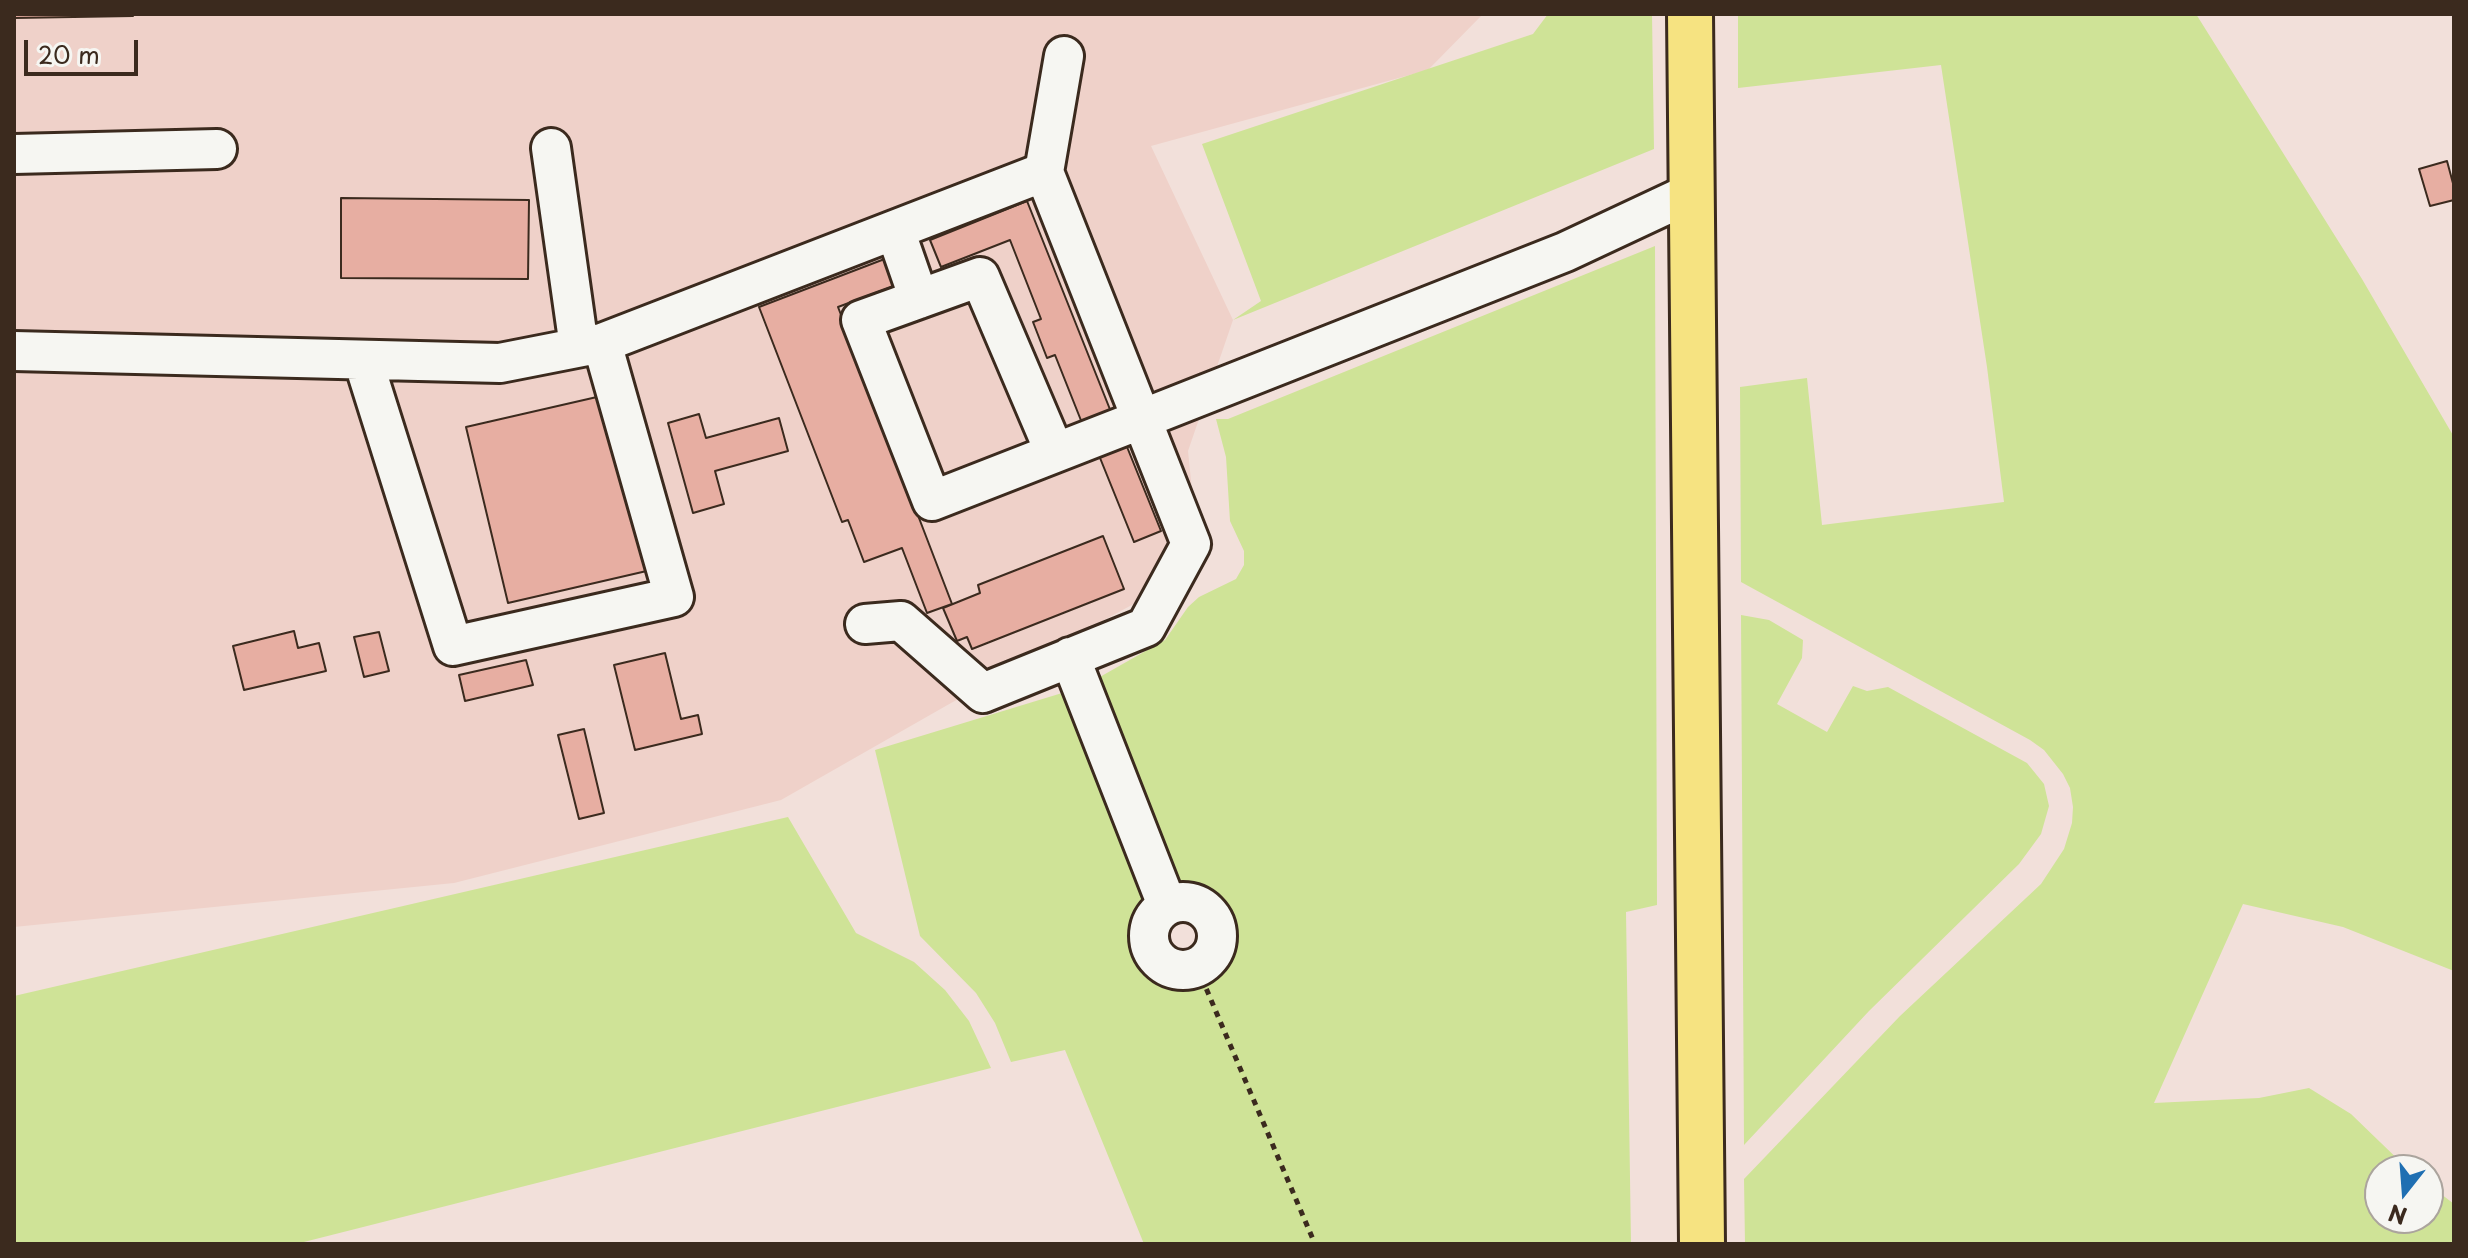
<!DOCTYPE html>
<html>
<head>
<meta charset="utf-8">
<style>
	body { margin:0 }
	#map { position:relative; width:2468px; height:1258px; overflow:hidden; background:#f2e0da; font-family:"Playpen Sans",sans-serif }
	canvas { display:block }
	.frame { position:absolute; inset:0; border:16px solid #3b2a1e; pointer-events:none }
	.north { position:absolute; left:2364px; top:1154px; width:80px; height:80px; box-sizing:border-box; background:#f6f6f2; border:2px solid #aba49d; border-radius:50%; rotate:197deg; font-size:22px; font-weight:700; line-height:32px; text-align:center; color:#3b2a1e }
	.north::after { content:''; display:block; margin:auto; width:28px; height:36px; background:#1f6fb2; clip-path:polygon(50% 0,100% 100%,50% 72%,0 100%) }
	.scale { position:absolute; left:24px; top:40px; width:114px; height:36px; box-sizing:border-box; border:4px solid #3b2a1e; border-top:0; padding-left:10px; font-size:24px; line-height:28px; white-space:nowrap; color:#3b2a1e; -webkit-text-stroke:6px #f6f6f2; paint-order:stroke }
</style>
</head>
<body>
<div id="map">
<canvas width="2468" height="1258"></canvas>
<div class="frame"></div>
<div class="north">N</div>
<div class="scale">20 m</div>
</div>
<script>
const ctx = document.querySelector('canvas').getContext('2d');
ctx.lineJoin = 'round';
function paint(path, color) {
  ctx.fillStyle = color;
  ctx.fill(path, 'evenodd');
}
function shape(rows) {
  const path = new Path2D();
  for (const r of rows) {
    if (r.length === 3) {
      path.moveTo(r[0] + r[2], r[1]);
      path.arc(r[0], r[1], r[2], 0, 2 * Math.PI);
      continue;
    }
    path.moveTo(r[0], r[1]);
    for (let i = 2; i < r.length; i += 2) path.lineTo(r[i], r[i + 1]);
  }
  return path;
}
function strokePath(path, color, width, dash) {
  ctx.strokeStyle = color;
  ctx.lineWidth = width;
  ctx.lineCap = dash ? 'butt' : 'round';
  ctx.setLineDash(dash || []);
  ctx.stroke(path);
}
const built = shape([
	[14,14,1483,14,1428,70,1151,146,1233,320,1188,451,1200,568,951,703,781,800,454,883,14,927]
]);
const green = shape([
	[1548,14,1652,14,1654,149,1233,320,1261,301,1202,144,1533,34],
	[1738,14,2196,14,2362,279,2454,437,2454,971,2343,927,2243,904,2154,1103,2259,1098,2309,1088,2351,1114,2409,1170,2380,1170,2380,1218,2428,1218,2428,1184,2454,1204,2454,1244,1745,1244,1744,1179,1900,1016,2041,884,2064,849,2072,823,2073,807,2070,788,2063,774,2044,750,2030,740,1741,582,1740,387,1807,378,1822,525,2004,502,1987,367,1941,65,1738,88],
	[1655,246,1657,905,1626,912,1631,1244,1144,1244,1065,1050,1011,1062,995,1023,976,993,920,936,875,750,1072,690,1155,891,1143,901,1135,915,1131,930,1133,946,1138,960,1159,981,1174,985,1189,986,1215,975,1232,950,1235,935,1227,908,1218,896,1206,888,1177,883,1091,682,1165,640,1188,607,1199,597,1236,579,1244,565,1244,551,1230,521,1226,457,1216,419,1228,419],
	[1741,615,1769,620,1803,640,1802,658,1777,704,1827,732,1853,686,1867,691,1888,687,2027,763,2044,784,2049,806,2041,834,2019,864,1869,1011,1744,1145],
	[788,817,856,933,914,962,945,990,969,1021,991,1068,296,1244,14,1244,14,996]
]);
const building = shape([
	[14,14,133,14,133,16,14,18,14,14],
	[2447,161,2454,187,2454,200,2430,206,2419,169,2447,161],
	[341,198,529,200,528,279,341,278,341,198],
	[1027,201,1115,422,1086,433,1055,355,1047,358,1033,322,1041,319,1010,240,941,267,930,240,1027,201],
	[895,255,905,282,838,307,952,604,927,613,902,548,864,562,848,520,842,522,759,307,895,255],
	[610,394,651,570,508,603,466,427,610,394],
	[699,414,706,438,779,418,788,451,715,471,724,504,693,513,668,423,699,414],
	[1123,437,1161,531,1134,542,1096,448,1123,437],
	[1103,536,1124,589,972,649,967,637,957,641,943,608,980,593,978,585,1103,536],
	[294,631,298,648,319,643,326,671,244,690,233,646,294,631],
	[379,632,389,671,364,677,354,637,379,632],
	[665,653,681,719,698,715,702,734,635,750,614,665,665,653],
	[526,660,533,685,465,701,459,675,526,660],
	[584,729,604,813,579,819,558,735,584,729]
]);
const path = shape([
	[1197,967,1315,1244]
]);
const minor = shape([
	[551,148,579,347],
	[14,154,217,149],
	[1044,172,1064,56],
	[895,230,919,299],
	[14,351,500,363,602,343,1044,172,1191,544,1146,627,983,693,901,621,865,624],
	[363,360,453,646,674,597,602,343],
	[1055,453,980,277,861,320,932,501,1142,419,1565,252,1693,192],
	[1070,657,1167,905],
	[1183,936,34]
]);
const major = shape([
	[1690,14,1702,1244]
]);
paint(built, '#efd1c9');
paint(green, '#cfe397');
paint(building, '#e7aea2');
strokePath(building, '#3b2a1e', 2);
strokePath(minor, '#3b2a1e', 44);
strokePath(major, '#3b2a1e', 50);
strokePath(path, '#3b2a1e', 5, [6, 6]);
strokePath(minor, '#f6f6f2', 38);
strokePath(major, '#f6e381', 44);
</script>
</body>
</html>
